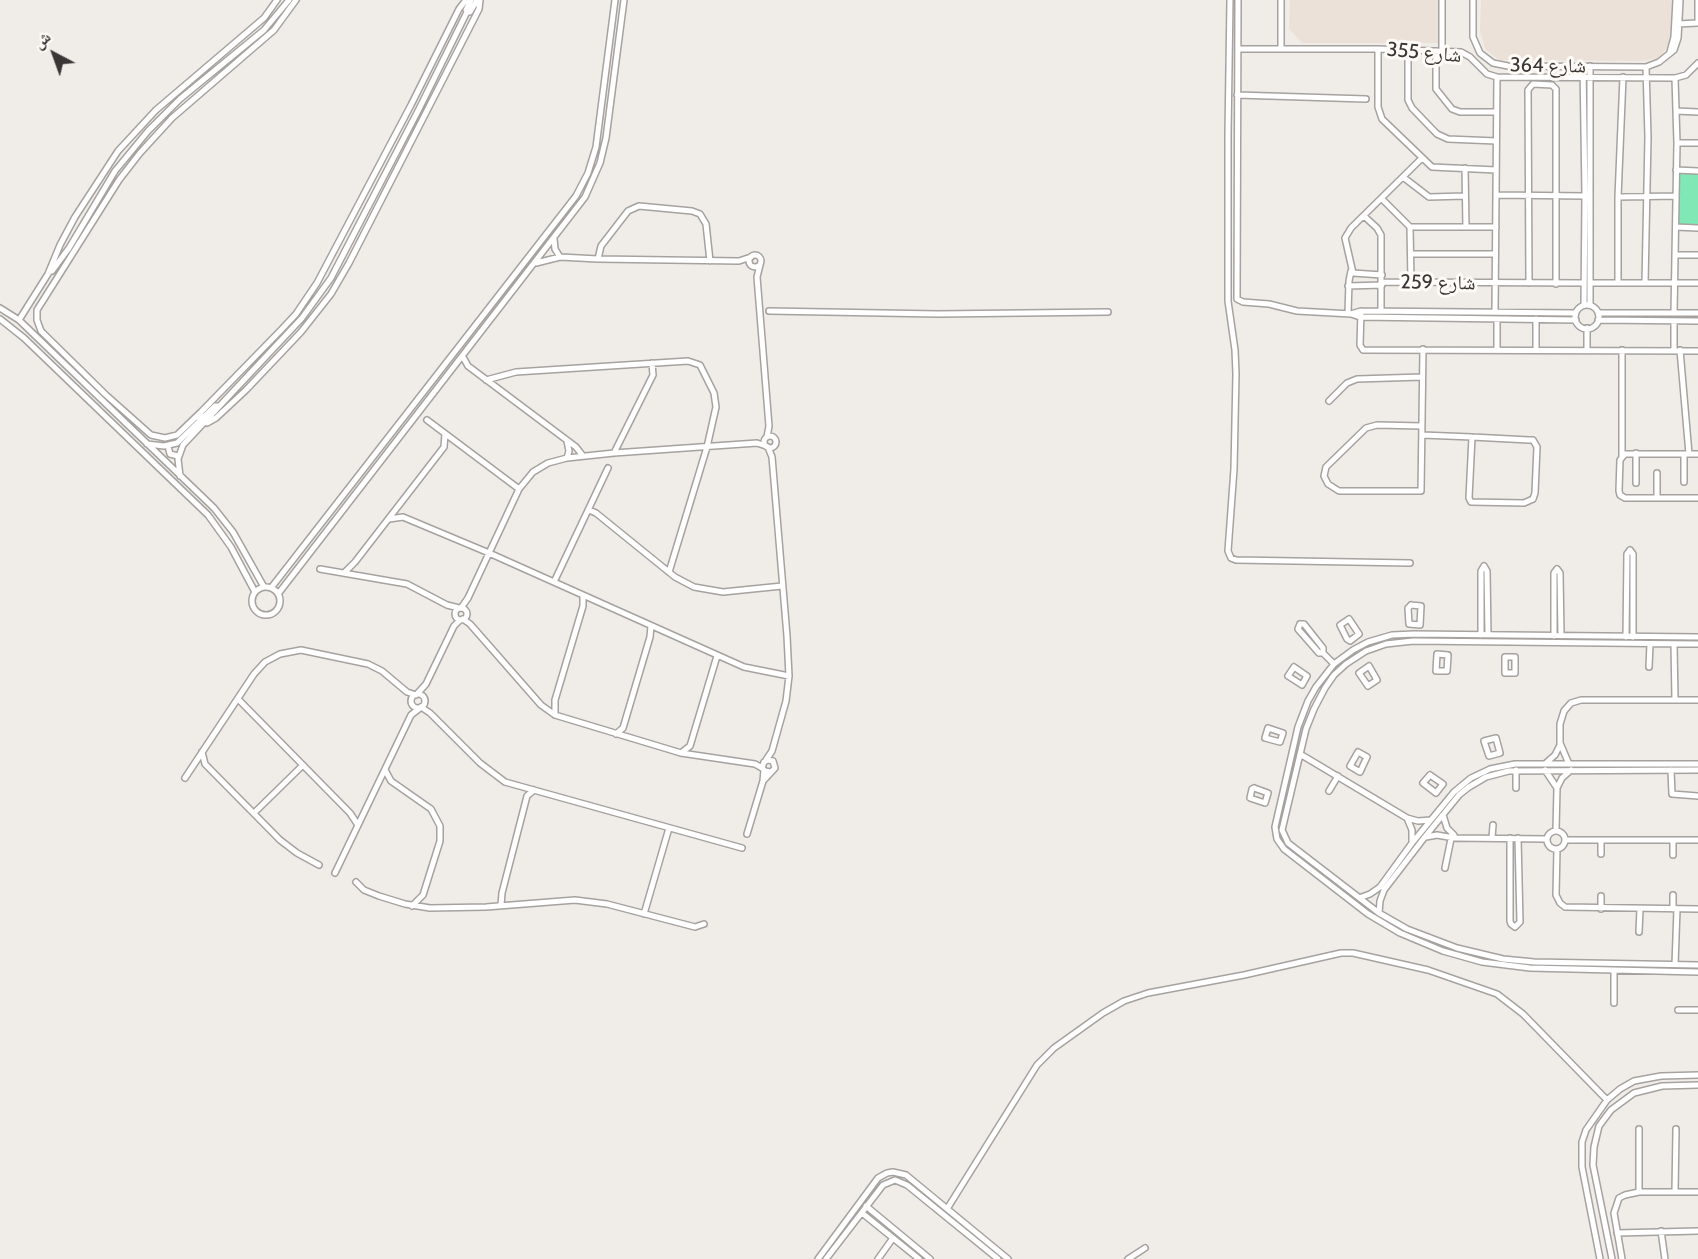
<!DOCTYPE html>
<html>
<head>
<meta charset="utf-8">
<style>
	body { margin:0 }
	#map { position:relative; width:1698px; height:1259px; overflow:hidden; background:#f0ede9; font-family:Cabin,"Noto Naskh Arabic",sans-serif }
	canvas { display:block }
	.north { position:absolute; left:24px; top:24px; width:60px; height:60px; -webkit-text-stroke:4px #fefaf6; paint-order:stroke; rotate:319deg; font-size:16px; font-weight:700; line-height:24px; text-align:center; color:#383735 }
	.north::after { content:''; display:block; margin:auto; width:21px; height:27px; background:#383735; clip-path:polygon(50% 0,100% 100%,50% 72%,0 100%) }
</style>
</head>
<body>
<div id="map">
<canvas width="1698" height="1259"></canvas>
<div class="north">ش</div>
</div>
<script>
const ctx = document.querySelector('canvas').getContext('2d');
ctx.lineJoin = 'round';
function paint(path, color) {
  ctx.fillStyle = color;
  ctx.fill(path, 'evenodd');
}
function shape(rows) {
  const path = new Path2D();
  for (const r of rows) {
    if (r.length === 3) {
      path.moveTo(r[0] + r[2], r[1]);
      path.arc(r[0], r[1], r[2], 0, 2 * Math.PI);
      continue;
    }
    path.moveTo(r[0], r[1]);
    for (let i = 2; i < r.length; i += 2) path.lineTo(r[i], r[i + 1]);
  }
  return path;
}
function strokePath(path, color, width, dash) {
  ctx.strokeStyle = color;
  ctx.lineWidth = width;
  ctx.lineCap = dash ? 'butt' : 'round';
  ctx.setLineDash(dash || []);
  ctx.stroke(path);
}
function write(font, color, halo, rows, align = 'center') {
  ctx.font = font + ' Cabin,"Noto Naskh Arabic",sans-serif';
  ctx.lineWidth = 6;
  ctx.setLineDash([]);
  ctx.textBaseline = 'middle';
  ctx.strokeStyle = halo;
  ctx.fillStyle = color;
  for (const [text, x, y, turn = 0] of rows) {
    ctx.save();
    ctx.translate(x, y);
    ctx.rotate((+turn || 0) * Math.PI / 180);
    ctx.textAlign = isNaN(turn) ? turn : align;
    if (halo) ctx.strokeText(text, 0, 0);
    ctx.fillText(text, 0, 0);
    ctx.restore();
  }
}
const built = shape([
	[1290,0,1439,0,1438,43,1302,43,1289,29],
	[1481,0,1672,0,1671,36,1667,48,1659,58,1641,61,1499,60,1485,49,1480,31]
]);
const green = shape([
	[1677,170,1698,170,1698,227,1677,226]
]);
const minor = shape([
	[1230,0,1228,134,1228,301,1235,350,1236,374,1234,469,1228,551,1231,558,1236,560,1410,563],
	[1238,0,1237,299,1243,302,1269,304,1297,311,1351,314,1360,317,1576,320],
	[1442,0,1442,51],
	[1473,0,1473,37,1480,53,1493,63,1508,66,1646,67,1659,62,1674,50,1678,38,1680,0],
	[1698,0,1698,23],
	[467,12,470,12,477,0],
	[1677,24,1698,23],
	[1238,49,1378,49,1461,52,1470,57,1487,74,1497,77,1675,78,1686,75,1698,63],
	[1281,49,1281,0],
	[1378,49,1378,107,1382,119,1432,167,1496,170],
	[1408,50,1408,100,1412,108,1437,134,1448,139,1496,141],
	[1436,51,1436,89,1452,109,1460,112,1496,112],
	[1670,52,1674,37,1676,0],
	[1583,66,1585,196,1584,305],
	[1590,66,1590,305],
	[1237,95,1366,99],
	[1676,111,1698,112],
	[1677,143,1698,143],
	[1465,168,1466,227],
	[1676,170,1698,171],
	[1403,177,1429,197,1465,196],
	[1496,195,1585,196],
	[1618,197,1676,196],
	[1382,199,1410,227,1411,282],
	[1364,216,1377,228,1381,235,1381,311],
	[1410,227,1496,227],
	[1676,227,1698,228],
	[554,239,555,249,560,257],
	[1411,254,1495,254],
	[755,261,6],
	[1675,255,1698,255],
	[598,259,601,246,628,211,639,206,692,211,700,214,706,224,710,261],
	[536,263,560,257,598,259,739,261,751,257],
	[760,265,757,277,769,426,767,437],
	[52,271,69,248,115,171,148,131,180,99,264,30,289,0],
	[1382,275,1353,273,1345,238,1351,228,1422,158],
	[1382,282,1584,283],
	[1529,283,1528,90,1533,84,1552,85,1556,89,1556,284],
	[1590,283,1698,283],
	[1618,283,1618,197,1623,77],
	[1645,283,1648,137,1646,67],
	[1348,286,1382,285],
	[1587,317,12],
	[0,308,19,320,214,508,233,532,264,587],
	[769,311,938,314,1108,312],
	[1361,311,1360,345,1363,350,1698,351],
	[1495,312,1497,77],
	[1598,313,1698,313],
	[1674,313,1677,143,1675,78],
	[1348,314,1349,281,1351,271],
	[1351,314,1361,311,1576,313],
	[0,319,24,338,208,515,231,547,255,592],
	[19,320,48,274,60,245,75,217,118,151,156,110,264,18,277,0],
	[1598,320,1698,321],
	[1674,321,1674,350],
	[1497,349,1497,319],
	[1536,349,1536,319],
	[1587,349,1587,328],
	[1680,350,1689,454],
	[463,357,468,366,576,447,583,456],
	[486,380,516,372,688,361,700,365,714,393,716,407,707,447,669,572],
	[1329,401,1347,383,1357,379,1422,377],
	[201,412,177,435,165,438,151,435,106,395,41,331,37,320,37,310,119,180,140,153,172,118,274,30,296,0],
	[427,420,519,489],
	[199,422,201,412,281,330,296,314,317,283,411,105,459,9,466,0],
	[207,423,216,418,246,390,301,332,331,294,349,263,479,9,480,0],
	[1422,426,1377,425,1366,428,1326,467,1324,476,1328,484,1339,491,1421,491,1423,349],
	[1422,435,1472,437,1529,440,1533,440,1537,447,1535,493,1533,499,1524,503,1471,502,1469,498,1472,437],
	[770,442,6],
	[567,441,569,451,567,458],
	[147,444,164,446,177,443,215,406,218,406],
	[168,446,170,454,178,456],
	[614,453,653,375,652,363],
	[1636,453,1636,483],
	[1698,454,1625,454,1620,460,1619,491,1620,495,1625,498,1698,498],
	[1622,456,1622,350],
	[1657,473,1657,498],
	[180,476,178,459,183,445,302,318,331,278,419,109,467,12,466,10,471,0],
	[1684,482,1684,454],
	[589,510,596,513,675,577,694,587,723,592,782,586],
	[389,519,403,517,489,553,744,667,789,676],
	[320,569,407,584,447,605,459,608],
	[344,573,355,562,444,447,445,434],
	[554,582,608,468],
	[266,601,14],
	[271,588,576,196,588,173,596,147,615,0],
	[278,594,585,197,600,163,606,138,624,0],
	[1411,605,1421,606,1420,625,1409,624,1408,608,1411,605],
	[461,608,468,598,519,489,533,472,548,463,567,458,614,453,757,443,766,446],
	[461,614,6],
	[463,619,470,624,541,705,555,715,681,753,755,764,762,768],
	[1349,619,1359,634,1350,641,1347,639,1340,625,1349,619],
	[1300,624,1304,624,1323,648,1323,653,1319,653,1298,629,1300,624],
	[1481,635,1481,571,1484,566,1487,571,1488,635],
	[1554,636,1554,573,1557,569,1560,573,1561,636],
	[1626,637,1627,554,1630,550,1633,554,1633,637],
	[1698,637,1414,634,1392,635,1368,642,1353,650,1334,664,1316,687,1308,701,1298,727,1275,827,1277,839,1284,849,1368,914,1400,933,1443,951,1482,962,1530,968,1698,972],
	[1674,644,1675,700],
	[1698,644,1413,641,1386,644,1366,651,1346,664,1334,675,1325,688,1314,709,1306,729,1282,830,1288,843,1379,913,1407,929,1457,948,1503,959,1534,962,1698,965],
	[1323,653,1334,664],
	[1437,654,1448,655,1447,671,1436,671,1437,654],
	[1505,657,1515,657,1515,673,1505,673,1505,657],
	[1369,666,1377,680,1368,686,1359,673,1369,666],
	[1294,667,1307,676,1302,685,1288,676,1294,667],
	[1649,667,1650,644],
	[417,694,426,684,454,626,460,620],
	[418,701,7],
	[238,699,350,813,358,825],
	[421,707,430,713,480,763,505,782,742,848],
	[555,715,555,700,583,606,583,595],
	[1268,728,1283,733,1280,742,1265,738,1268,728],
	[616,734,623,728,650,637,651,626],
	[1496,738,1500,753,1489,756,1484,741,1496,738],
	[202,752,205,764,280,840,297,853,319,865],
	[1358,752,1367,757,1360,772,1350,766,1358,752],
	[681,753,690,746,717,656],
	[1300,754,1407,818,1418,821,1431,820],
	[766,760,772,751,786,701,789,676,787,636,772,457,768,447],
	[1546,763,1555,755,1560,745],
	[1569,764,1560,743,1560,724,1564,711,1571,703,1581,700,1698,700],
	[385,770,391,781,431,809,440,826,440,841,423,895,412,906],
	[1516,770,1516,788],
	[1545,770,1557,788,1556,830],
	[1671,770,1672,794,1698,796],
	[1430,775,1443,784,1436,793,1423,783,1430,775],
	[185,778,254,674,265,662,280,654,301,650,368,664,382,671,407,692,416,695],
	[763,781,775,768,773,761,768,760,764,762,762,768,765,771,770,772],
	[1254,788,1268,793,1265,803,1250,798,1252,789,1254,788],
	[1557,788,1562,778,1571,770],
	[1329,791,1338,776],
	[254,813,303,765],
	[1443,815,1447,828,1454,835],
	[1407,818,1412,830,1412,842],
	[1556,840,9],
	[747,834,763,781,764,770],
	[1426,837,1437,835,1454,838,1547,839],
	[1492,838,1493,825],
	[1510,838,1510,921,1511,924,1515,927,1520,922,1518,838],
	[1565,840,1698,840],
	[1673,840,1673,855],
	[1557,849,1556,895,1560,903,1565,907,1698,909],
	[1601,854,1601,840],
	[1445,868,1452,834],
	[335,873,411,715,420,708],
	[356,882,364,890,379,896,405,904,430,908,486,907,575,900,607,904,695,927,704,924],
	[1673,895,1673,909],
	[1601,896,1601,909],
	[1359,898,1370,894,1380,887,1412,843,1454,792,1471,778,1490,769,1515,764,1698,764],
	[501,905,502,893,527,796,534,790],
	[1379,913,1380,901,1384,890,1424,838,1459,795,1469,787,1486,777,1509,771,1698,770],
	[644,914,669,828],
	[1639,932,1640,909],
	[1675,965,1677,909],
	[1614,971,1614,1003],
	[1678,1010,1698,1010],
	[1639,1192,1639,1129],
	[1675,1192,1676,1129],
	[866,1206,930,1259],
	[947,1209,1037,1065,1054,1048,1103,1013,1124,1001,1148,993,1244,975,1341,953,1353,953,1428,970,1497,994,1523,1014,1607,1100],
	[862,1213,919,1259],
	[1661,1231,1665,1259],
	[1617,1233,1698,1231],
	[818,1259,878,1178,887,1173,893,1172,906,1175,1008,1259],
	[826,1259,883,1185,895,1180,907,1185,998,1259],
	[878,1259,893,1238],
	[1128,1259,1145,1248],
	[1600,1259,1582,1167,1582,1142,1586,1130,1607,1100,1620,1089,1634,1081,1661,1076,1698,1075],
	[1612,1259,1593,1165,1594,1147,1599,1126,1611,1110,1634,1093,1662,1086,1698,1085],
	[1622,1259,1614,1213,1619,1198,1625,1195,1639,1192,1698,1192]
]);
const streetNames = [
	["شارع 355",1424,53,5],
	["شارع 364",1548,66,1],
	["شارع 259",1438,283,1]
];
paint(built, '#ebe1d8');
paint(green, '#80e8b5');
strokePath(minor, '#a6a29f', 8);
strokePath(minor, '#fff', 5);
write('20px', '#383735', '#fefaf6', streetNames);
</script>
</body>
</html>
